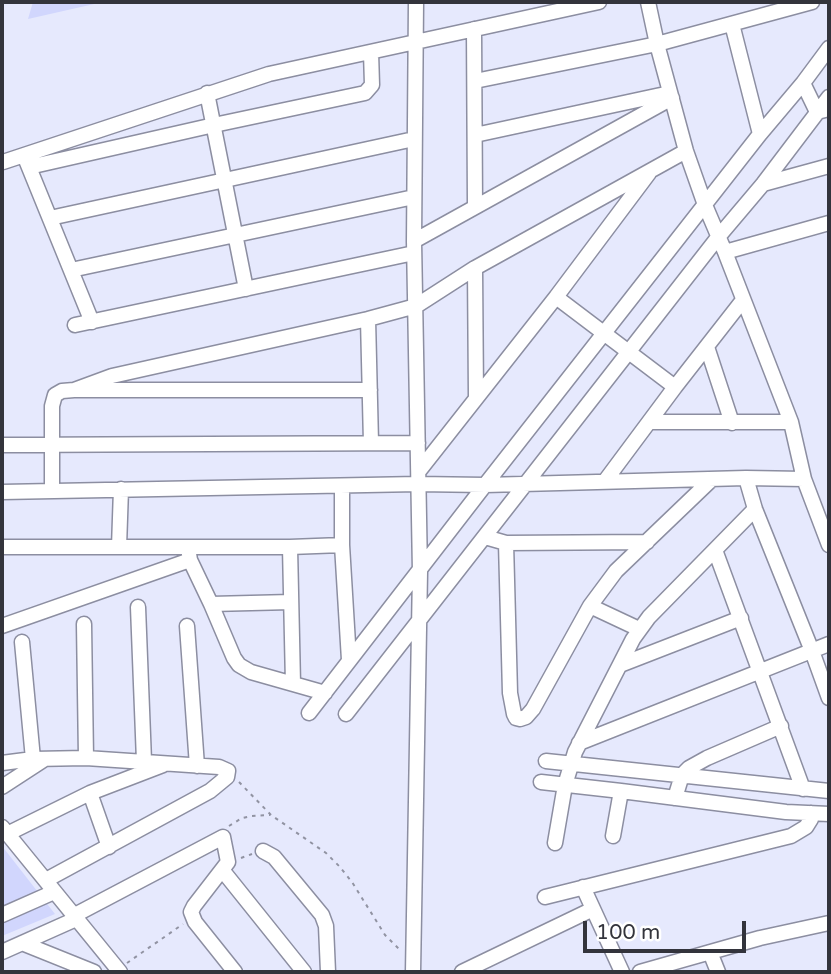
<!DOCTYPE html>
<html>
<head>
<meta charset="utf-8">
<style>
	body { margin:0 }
	#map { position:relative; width:831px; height:974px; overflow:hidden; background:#e6e9fd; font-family:"Varela Round",sans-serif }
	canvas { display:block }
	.frame { position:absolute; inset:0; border:4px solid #33343c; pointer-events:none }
	.scale { position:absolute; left:583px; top:921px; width:163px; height:32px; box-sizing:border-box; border:4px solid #33343c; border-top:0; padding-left:9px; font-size:21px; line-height:24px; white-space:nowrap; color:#33343c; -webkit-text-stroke:5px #fff; paint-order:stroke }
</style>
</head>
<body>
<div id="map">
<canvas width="831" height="974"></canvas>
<div class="frame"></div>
<div class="scale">100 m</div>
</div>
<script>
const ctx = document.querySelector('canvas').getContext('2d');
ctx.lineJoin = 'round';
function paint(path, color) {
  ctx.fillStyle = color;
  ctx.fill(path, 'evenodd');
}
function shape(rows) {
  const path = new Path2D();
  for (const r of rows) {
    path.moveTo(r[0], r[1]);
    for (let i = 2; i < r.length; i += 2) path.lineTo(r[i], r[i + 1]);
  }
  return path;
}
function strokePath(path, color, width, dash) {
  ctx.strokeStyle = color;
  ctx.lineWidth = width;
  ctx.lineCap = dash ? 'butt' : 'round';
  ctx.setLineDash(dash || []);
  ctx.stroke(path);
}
const green = shape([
	[33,2,103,2,28,19],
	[2,846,55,914,2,936]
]);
const path = shape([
	[239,782,271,815,326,853,339,866,352,882,385,935,400,950],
	[229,826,242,818,252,816,270,815],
	[241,858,252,854],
	[127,963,183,924]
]);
const minor = shape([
	[648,2,657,44,686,151,705,205,725,252,791,422,804,479,829,545],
	[732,24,760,134],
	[474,29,475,206],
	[475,81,657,44,812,2],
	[803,83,817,112,825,110],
	[207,93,246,289],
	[475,135,670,93],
	[26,160,92,322],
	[3,162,269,74,599,2],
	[29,167,214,125,365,93,372,85,371,52],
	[763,184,829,166],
	[50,218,414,139],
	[414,241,672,98],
	[725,252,829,223],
	[475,268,476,398],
	[71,270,414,197],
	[556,297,675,387],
	[368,319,371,443],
	[75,325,414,253],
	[707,347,732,423],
	[74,390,112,376,368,319,416,306,475,268,686,151],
	[649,422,791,422],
	[2,445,418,443],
	[419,471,556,297,649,173],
	[746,478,755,509,812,651,829,698],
	[605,481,675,387,743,300],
	[342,486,342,545,349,660],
	[52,490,52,406,55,395,62,391,74,390,370,390],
	[2,492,418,484,485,485,746,478,804,479],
	[485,537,506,543,647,542],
	[506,543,510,693,514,714,516,718,520,719,526,717,533,709,590,606,616,571,712,479],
	[2,547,290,547,342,545],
	[119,547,121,489],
	[290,547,293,684],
	[715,550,803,789],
	[190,560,211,604,234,658,239,665,251,672,325,693],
	[211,604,291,602],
	[590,606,639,629],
	[138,607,144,761],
	[84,624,86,758],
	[2,626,190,560,188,548],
	[187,626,197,766],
	[22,642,33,759],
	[620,665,741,618],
	[309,713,485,485,760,134,803,83,829,48],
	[346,714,719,236,763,184,829,97],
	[579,743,829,644],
	[546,761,829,791],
	[2,763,33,759,86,758,219,767,228,771,227,777,210,791,46,880],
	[541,782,621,791,786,812,829,814],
	[2,787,45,759],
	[90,793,109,847],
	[675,798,682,775,689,768,707,758,781,726],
	[2,827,120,972],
	[7,834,90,793,163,765],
	[613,836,621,791],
	[555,843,565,785,575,752,633,639,649,617,755,509],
	[263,851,274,857,322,915,326,926,328,972],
	[223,871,304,972],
	[583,887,622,972],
	[545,897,791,836,806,827,811,819,811,813],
	[2,915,54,892],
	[73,916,223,837,228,862,194,906,191,912,195,922,235,972],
	[22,943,94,972],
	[2,952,76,919],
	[710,952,718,972],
	[413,972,420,572,414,241,416,2],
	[462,972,593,909],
	[640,972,760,938,829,923]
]);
paint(green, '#d1d6fd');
strokePath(minor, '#8c8ea1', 17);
strokePath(path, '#9193a2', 2, [3.5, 5]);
strokePath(minor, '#fff', 14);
</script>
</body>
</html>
